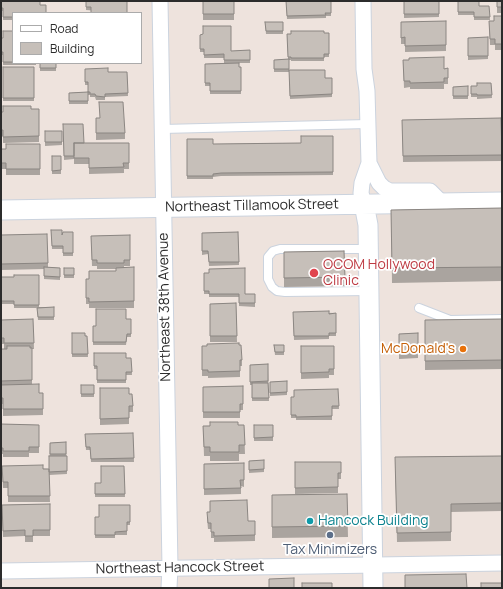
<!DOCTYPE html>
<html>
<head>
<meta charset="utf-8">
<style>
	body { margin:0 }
	#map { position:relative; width:503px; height:589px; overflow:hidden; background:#eee3dd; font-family:Manrope,sans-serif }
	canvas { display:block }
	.frame { position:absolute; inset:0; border:2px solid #2c2c2c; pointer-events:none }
	.legend { position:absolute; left:12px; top:12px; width:130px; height:52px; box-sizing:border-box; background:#fff; border:1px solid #ababab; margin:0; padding:5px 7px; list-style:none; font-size:12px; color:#2c2c2c }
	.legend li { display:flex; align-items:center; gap:8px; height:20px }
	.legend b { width:20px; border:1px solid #ababab }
</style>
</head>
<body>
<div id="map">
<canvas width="503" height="589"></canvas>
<div class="frame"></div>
<ul class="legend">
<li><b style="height:5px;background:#fff"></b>Road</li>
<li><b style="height:11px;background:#c6bfb9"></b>Building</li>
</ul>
</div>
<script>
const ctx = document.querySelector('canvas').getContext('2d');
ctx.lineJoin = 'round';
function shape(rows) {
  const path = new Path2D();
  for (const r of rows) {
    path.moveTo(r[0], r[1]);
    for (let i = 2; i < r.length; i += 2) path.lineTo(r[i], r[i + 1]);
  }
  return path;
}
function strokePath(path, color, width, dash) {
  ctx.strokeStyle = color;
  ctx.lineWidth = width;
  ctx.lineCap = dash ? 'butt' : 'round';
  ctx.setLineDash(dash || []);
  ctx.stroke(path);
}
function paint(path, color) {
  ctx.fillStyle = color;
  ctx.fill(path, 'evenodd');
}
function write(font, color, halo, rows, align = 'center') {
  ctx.font = font + ' Manrope,sans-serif';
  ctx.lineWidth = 3.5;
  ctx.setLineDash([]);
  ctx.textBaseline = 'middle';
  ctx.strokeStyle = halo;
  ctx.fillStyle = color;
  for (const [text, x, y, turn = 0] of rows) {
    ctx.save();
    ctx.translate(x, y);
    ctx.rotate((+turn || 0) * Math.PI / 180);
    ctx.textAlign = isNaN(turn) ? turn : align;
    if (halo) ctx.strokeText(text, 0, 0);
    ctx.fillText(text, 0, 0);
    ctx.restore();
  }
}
const service = shape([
	[162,129,368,124],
	[368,249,280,249,273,251,268,257,268,279,272,287,277,291,285,292,369,291],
	[419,308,450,320,502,319]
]);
const minor = shape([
	[160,1,170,567,169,588],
	[363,1,364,69,367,91,369,163,362,183,361,193,364,204],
	[369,163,379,183,384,188,390,191,430,191,442,203],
	[1,571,502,563]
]);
const tertiary = shape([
	[364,204,368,225,373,588],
	[1,210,502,202]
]);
const wall = shape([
	[1,1,13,13,13,20,3,20,3,11,1,11],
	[86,1,127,13,86,10],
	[203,1,234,1,234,20,203,20],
	[286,1,331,1,331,16,326,16,326,18,287,19],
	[404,1,439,1,439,17,404,18],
	[458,1,479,6,489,6,490,20,474,20,474,15,458,15],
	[497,1,502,1,502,13,497,13],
	[502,16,502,50,495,50,495,45,490,45,489,21,494,21],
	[446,21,446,51,405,52,405,44,401,44,401,22],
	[265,22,283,22,283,34,266,34],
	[13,31,13,63,36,63,36,65,3,65,3,55,1,55,1,38,3,38],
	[329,33,329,57,324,57,324,61,291,61,291,60,289,60,289,72,274,72,274,60,288,59,287,34],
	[200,35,231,51,250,50,250,63,239,63,239,67,241,67,241,94,210,94,210,86,205,86,205,64,224,63,224,58,204,58,204,52,200,52],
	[488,37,488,59,468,60,468,38],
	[403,60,444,69,448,74,448,84,444,84,444,89,410,89,410,87,404,88],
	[40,63,56,63,56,71,40,71],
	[3,67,34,67,34,101,3,101],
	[85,69,108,72,127,72,128,96,105,97,105,100,96,100,95,97,90,97,90,95,88,95,88,85,85,85],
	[289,70,325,78,332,78,332,97,290,99],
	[491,83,492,98,477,99,477,97,471,97,471,86,477,86],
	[468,86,468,99,453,99,453,87],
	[88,92,88,104,69,104,69,93],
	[31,109,39,109,39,142,3,143,3,136,1,136,1,112],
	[96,118,125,133,125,139,96,140],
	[501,118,502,161,403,162,402,120],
	[63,124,84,143,129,163,129,169,124,169,124,173,89,174,89,164,74,164,74,146,74,159,64,160],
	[45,131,62,131,62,145,45,146],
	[333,136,333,175,221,176,213,177,213,179,187,179,187,139,213,144,301,143],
	[40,144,40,175,6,175,6,169,1,169,1,149,6,149],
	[52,156,61,156,61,174,52,174],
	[502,208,502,281,392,283,391,210],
	[51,230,62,235,73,232,73,256,63,256,63,249,52,249],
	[238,232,239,265,209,266,208,254,202,255,202,233],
	[1,235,48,263,48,267,60,268,60,280,44,279,44,269,1,270],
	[130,235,130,266,124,266,124,268,134,267,134,308,89,308,89,304,86,304,86,279,89,279,116,271,116,269,97,269,97,266,92,266,91,236],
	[344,251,345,286,284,287,284,252],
	[64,268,74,268,74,278,64,278],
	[204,273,209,273,245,294,255,294,255,307,239,306,239,297,209,297,209,294,204,294],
	[39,275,39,307,54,307,54,320,38,320,37,308,14,308,14,304,1,304,1,277,14,277],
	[236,303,237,342,210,342,210,304],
	[293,312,336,313,336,336,329,336,329,339,294,340],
	[33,319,34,349,32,349,32,384,39,393,43,393,43,415,3,416,3,404,1,404,1,349,4,349,4,344,1,344,1,320],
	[126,319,131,319,131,337,127,337,126,345,93,345,93,326,96,326],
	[502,319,502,369,425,370,425,320],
	[72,333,87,336,88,357,72,357],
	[418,333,418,358,399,359,399,334],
	[274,345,284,345,284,355,275,355],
	[202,346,242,360,242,366,240,366,240,377,208,378,208,376,202,376],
	[301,346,334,346,334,375,329,375,329,378,301,379],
	[94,353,126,358,131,358,132,375,126,375,126,383,97,383,97,369,94,369],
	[268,364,269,401,252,401,252,385,250,385,250,365],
	[287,381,287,395,270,396,270,382],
	[81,385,94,385,94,397,81,397],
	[243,386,243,410,240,410,240,418,203,418,203,387],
	[100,388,129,394,133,406,133,412,129,412,129,424,100,425],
	[338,389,339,409,332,409,332,420,296,420,296,418,291,418,291,397,294,397],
	[1,424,39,425,39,453,29,453,29,457,3,457,3,454,1,454],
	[244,425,245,454,239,454,239,461,210,461,210,456,204,456,203,426],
	[254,425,273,425,273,441,254,441],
	[133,433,134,462,91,462,90,450,86,450,85,434],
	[66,442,67,474,49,475,50,502,8,502,8,488,3,488,2,466,49,469,50,443],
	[502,456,502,511,451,512,451,541,397,542,395,457],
	[264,460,264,472,249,473,249,461],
	[295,462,341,462,341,479,338,479,338,493,295,494],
	[244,463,244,487,241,486,241,494,204,495,204,464],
	[124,466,125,497,95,497,95,483,101,483],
	[347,494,348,537,272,538,272,495],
	[50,504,50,536,33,536,33,542,25,542,25,536,3,537,2,505],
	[130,505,130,525,127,525,127,535,115,535,115,538,95,538,95,517,99,517],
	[207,518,248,521,255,521,255,541,214,542,214,538,211,538,211,529,208,529]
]);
const building = shape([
	[1,1,40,1,40,5,46,5,46,13,13,13,13,17,3,17,3,8,1,8,1,1],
	[86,1,127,1,127,13,91,13,91,7,86,7,86,1],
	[203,1,234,1,234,14,203,14,203,1],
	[286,1,331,1,331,13,325,13,326,15,287,16,286,1],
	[404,1,439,1,439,14,404,14,404,1],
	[458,1,479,1,479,6,489,6,490,17,474,17,474,12,458,12,458,1],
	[497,1,502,1,502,7,497,7,497,1],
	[494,16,502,16,502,44,495,44,495,39,490,39,489,21,494,21,494,16],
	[446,21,446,45,405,46,405,37,401,38,401,22,446,21],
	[265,22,283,22,283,31,266,31,265,22],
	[203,26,231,26,231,51,250,50,250,60,224,60,224,54,204,55,204,49,200,49,200,35,203,34,203,26],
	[3,31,13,31,13,62,3,62,3,52,1,52,1,38,3,38,3,31],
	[291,31,324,31,324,33,329,33,329,54,324,54,324,58,291,58,291,57,288,57,287,34,291,34,291,31],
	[488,37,488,56,468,56,468,38,488,37],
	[444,57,444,69,448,68,448,78,444,78,444,82,410,83,410,81,404,81,403,60,409,60,409,58,444,57],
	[289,59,289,69,274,69,274,60,289,59],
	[40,63,56,63,56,68,40,68,40,63],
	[239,63,239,67,241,67,241,91,210,91,210,83,205,83,205,64,239,63],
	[3,67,34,67,34,98,3,98,3,67],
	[108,68,108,72,127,72,128,93,105,94,105,97,96,96,95,94,90,94,90,92,88,92,88,82,85,82,85,69,108,68],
	[289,70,325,70,325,78,332,78,332,94,290,96,289,70],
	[477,83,491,83,492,95,477,95,477,94,471,94,471,86,477,86,477,83],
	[468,86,468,96,453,96,453,87,468,86],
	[88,92,88,101,69,101,69,93,88,92],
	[99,102,123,102,125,133,96,133,96,118,100,118,99,102],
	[3,106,31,106,31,109,39,109,39,136,3,137,3,130,1,130,1,112,3,112,3,106],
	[501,118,502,155,403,156,402,120,501,118],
	[63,124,83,124,84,143,74,143,74,156,64,156,63,124],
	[45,131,62,131,62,142,45,142,45,131],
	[301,136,333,136,333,172,221,173,213,174,213,176,187,176,187,139,213,139,213,144,301,143,301,136],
	[74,143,129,143,129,163,123,163,124,167,89,168,89,158,74,158,74,143],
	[6,144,40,144,40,169,6,169,6,163,1,163,1,149,6,149,6,144],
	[52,156,61,156,61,170,52,171,52,156],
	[502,208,502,267,392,268,391,210,502,208],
	[51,230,62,230,62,235,63,232,73,232,73,253,63,253,63,246,52,246,51,230],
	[238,232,239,262,209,262,208,251,202,251,202,233,238,232],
	[47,234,48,263,1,264,1,235,47,234],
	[130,235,130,260,124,260,124,263,97,263,97,260,92,260,91,236,130,235],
	[344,251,345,277,284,278,284,252,344,251],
	[44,267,60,268,60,277,44,276,44,267],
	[134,267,134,301,89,302,89,298,86,298,86,279,89,279,89,271,116,271,116,268,134,267],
	[64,268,74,268,74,275,64,275,64,268],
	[245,268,245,294,255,294,255,303,239,303,239,294,209,294,209,291,204,291,204,273,209,273,209,269,245,268],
	[14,275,39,275,39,305,14,305,14,301,1,301,1,277,14,277,14,275],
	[236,303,237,336,210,336,210,304,236,303],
	[54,307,54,317,38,317,37,308,54,307],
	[96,309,126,309,126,319,131,319,131,334,127,334,126,342,93,342,93,326,96,326,96,309],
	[329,311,329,314,336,313,336,333,329,333,329,336,294,336,293,312,329,311],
	[33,319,34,343,4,343,4,338,1,338,1,320,33,319],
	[502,319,502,360,425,361,425,320,502,319],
	[72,333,85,333,85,336,87,336,88,354,72,354,72,333],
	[418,333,418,352,399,353,399,334,418,333],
	[239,343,239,345,241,345,242,360,240,360,240,371,208,372,208,370,202,370,202,346,207,346,207,344,239,343],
	[274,345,284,345,284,352,275,352,274,345],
	[7,346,30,346,30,348,32,348,32,380,1,381,1,349,7,349,7,346],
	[301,346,334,346,334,369,329,369,329,372,301,373,301,346],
	[94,353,126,353,126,358,131,358,132,372,126,372,126,380,97,380,97,366,94,366,94,353],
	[268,364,268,381,250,382,250,365,268,364],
	[287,381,287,392,270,393,270,382,287,381],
	[252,383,268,383,269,398,252,398,252,383],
	[39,384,39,393,43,393,43,409,3,409,3,398,1,398,1,385,39,384],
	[81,385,94,385,94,394,81,394,81,385],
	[243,386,243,404,240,404,240,412,203,412,203,387,243,386],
	[100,388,129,388,129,394,132,394,133,406,129,406,129,418,100,419,100,388],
	[338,389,339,406,332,406,332,416,296,417,296,415,291,415,291,397,294,397,294,390,338,389],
	[210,422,238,422,238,425,244,425,245,445,239,445,239,452,210,452,210,447,204,447,203,426,210,426,210,422],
	[1,424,39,425,39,447,29,447,29,451,3,451,3,448,1,448,1,424],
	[254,425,273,425,273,437,254,438,254,425],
	[133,433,134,458,91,459,90,447,86,447,85,434,133,433],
	[66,442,66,454,50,454,50,443,66,442],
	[49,456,67,456,67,471,49,472,49,456],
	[502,456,502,503,451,504,451,532,397,533,395,457,502,456],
	[264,460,264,469,249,470,249,461,264,460],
	[295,462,341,462,341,473,338,473,338,487,295,488,295,462],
	[244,463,244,480,240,480,241,488,204,489,204,464,244,463],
	[43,465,43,469,49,469,50,496,8,496,8,482,3,482,2,466,43,465],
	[101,466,124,466,125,494,95,494,95,483,101,483,101,466],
	[347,494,348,526,272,527,272,495,347,494],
	[247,500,248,521,255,521,255,535,214,536,214,532,211,532,211,523,208,523,207,512,210,512,210,501,247,500],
	[50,504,50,530,33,530,33,536,25,536,25,530,3,531,2,505,50,504],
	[99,505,130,505,130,522,127,522,127,531,115,532,115,535,95,535,95,517,99,517,99,505],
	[466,574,467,588,405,588,405,575,466,574],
	[294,578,294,588,269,588,269,579,294,578],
	[302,583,332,583,332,588,302,588,302,583],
	[481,583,502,583,502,588,481,588,481,583]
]);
const markers = [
	[314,273,5,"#e0444e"],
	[463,349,4,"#e8710a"],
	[310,521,4,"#0f9aa8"],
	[330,535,4,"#5c6f8a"]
];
const streetNames = [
	["Northeast Tillamook Street",252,206,-1],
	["Northeast 38th Avenue",165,307,-91],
	["Northeast Hancock Street",180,568,-1]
];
const healthNames = [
	["OCOM Hollywood",323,265],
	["Clinic",323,281]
];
const foodNames = [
	["McDonald's",455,349]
];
const cultureNames = [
	["Hancock Building",318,521]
];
const serviceNames = [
	["Tax Minimizers",330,550]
];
strokePath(service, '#cbd3de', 10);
strokePath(minor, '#cbd3de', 17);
strokePath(tertiary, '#cbd3de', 21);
strokePath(service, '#fff', 8);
strokePath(minor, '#fff', 15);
strokePath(tertiary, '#fff', 19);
paint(wall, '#aaa49f');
paint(building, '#c6bfb9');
strokePath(building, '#8b8682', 1);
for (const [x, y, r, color] of markers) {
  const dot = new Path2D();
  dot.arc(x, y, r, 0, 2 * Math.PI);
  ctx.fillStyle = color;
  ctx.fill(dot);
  strokePath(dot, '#fff', 1.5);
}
write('14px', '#2c2c2c', '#fff', streetNames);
write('14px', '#be3a42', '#fff', healthNames, 'left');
write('14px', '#c56008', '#fff', foodNames, 'right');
write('14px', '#0d838f', '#fff', cultureNames, 'left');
write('14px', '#4e5e75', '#fff', serviceNames);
</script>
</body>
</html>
